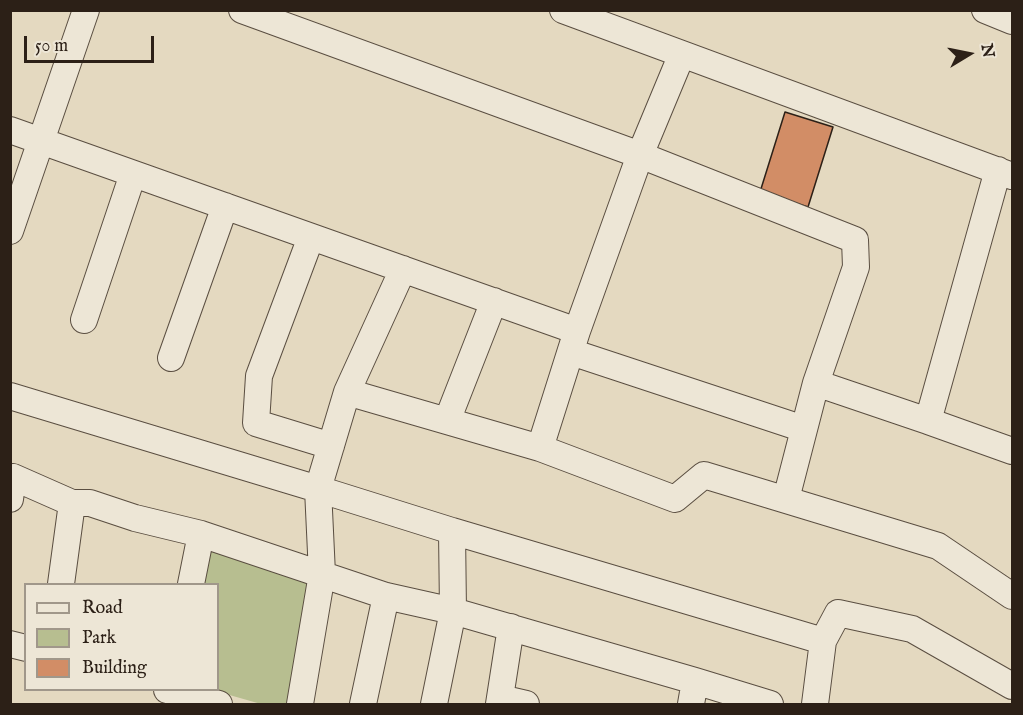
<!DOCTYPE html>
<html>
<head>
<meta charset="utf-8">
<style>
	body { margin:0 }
	#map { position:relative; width:1023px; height:715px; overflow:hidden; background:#e4d9c0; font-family:"IM FELL English",serif }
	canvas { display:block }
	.frame { position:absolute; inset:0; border:12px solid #2c2017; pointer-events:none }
	.legend { position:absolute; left:24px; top:583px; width:195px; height:108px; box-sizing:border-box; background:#ede6d6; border:2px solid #a0978a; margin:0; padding:8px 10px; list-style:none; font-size:18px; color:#2c2017 }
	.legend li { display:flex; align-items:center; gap:12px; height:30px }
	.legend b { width:30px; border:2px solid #a0978a }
	.north { position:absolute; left:939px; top:24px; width:60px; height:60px; -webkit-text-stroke:4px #ede6d6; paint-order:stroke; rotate:80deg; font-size:16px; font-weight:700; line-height:24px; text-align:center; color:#2c2017 }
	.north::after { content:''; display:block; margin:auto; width:21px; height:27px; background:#2c2017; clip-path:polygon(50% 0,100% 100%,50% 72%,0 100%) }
	.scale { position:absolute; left:24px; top:36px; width:130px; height:27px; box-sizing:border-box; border:3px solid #2c2017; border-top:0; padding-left:8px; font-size:18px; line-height:21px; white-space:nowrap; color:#2c2017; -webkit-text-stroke:4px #ede6d6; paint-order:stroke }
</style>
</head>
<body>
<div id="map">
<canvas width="1023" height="715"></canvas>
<div class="frame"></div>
<ul class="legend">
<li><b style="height:8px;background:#ede6d6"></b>Road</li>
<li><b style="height:16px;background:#b7be90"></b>Park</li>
<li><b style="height:16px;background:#d28d66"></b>Building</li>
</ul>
<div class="north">N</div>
<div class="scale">50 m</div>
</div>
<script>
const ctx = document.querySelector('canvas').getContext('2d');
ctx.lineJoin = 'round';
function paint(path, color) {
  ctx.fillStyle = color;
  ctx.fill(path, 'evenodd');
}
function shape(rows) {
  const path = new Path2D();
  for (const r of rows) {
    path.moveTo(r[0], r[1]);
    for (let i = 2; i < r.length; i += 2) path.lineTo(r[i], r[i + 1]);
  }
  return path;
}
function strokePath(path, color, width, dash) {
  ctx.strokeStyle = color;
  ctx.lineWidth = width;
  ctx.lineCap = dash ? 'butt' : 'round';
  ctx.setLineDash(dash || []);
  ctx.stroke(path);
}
const green = shape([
	[208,543,322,576,294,704,261,704,212,690,218,690,218,584,199,584]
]);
const building = shape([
	[785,112,833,127,808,207,760,192,785,112]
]);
const minor = shape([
	[242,10,640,155,855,240,856,267,816,383],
	[563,10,1012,176],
	[985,10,1012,21],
	[10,130,577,331,640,155,682,54],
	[10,231,86,10],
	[311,237,259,376,256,423,331,446],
	[84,320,133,174],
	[577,331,540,448,675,499,704,475,938,546,1012,596],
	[571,352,804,429],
	[171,358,225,206],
	[347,392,403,269],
	[10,396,318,489,322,574,300,704],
	[447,421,494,301],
	[928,421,1012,451],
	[10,499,13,477,72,503,90,503,135,518,201,534,386,596,453,611,695,681,770,704],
	[786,499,816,383,928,421,998,170],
	[452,531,823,641],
	[61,584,72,503],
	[191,584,201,534],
	[10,644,26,648],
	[167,690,219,704],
	[500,698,526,704],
	[363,704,386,596],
	[434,704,453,611,452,531,318,489,347,392,540,448],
	[499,704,511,627],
	[691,704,695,681],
	[815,704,823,641,838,613,912,629,1012,686]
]);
paint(green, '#b7be90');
paint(building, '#d28d66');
strokePath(building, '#2c2017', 1.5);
strokePath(minor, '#5a4e41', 28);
strokePath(minor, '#ede6d6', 26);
</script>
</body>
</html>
